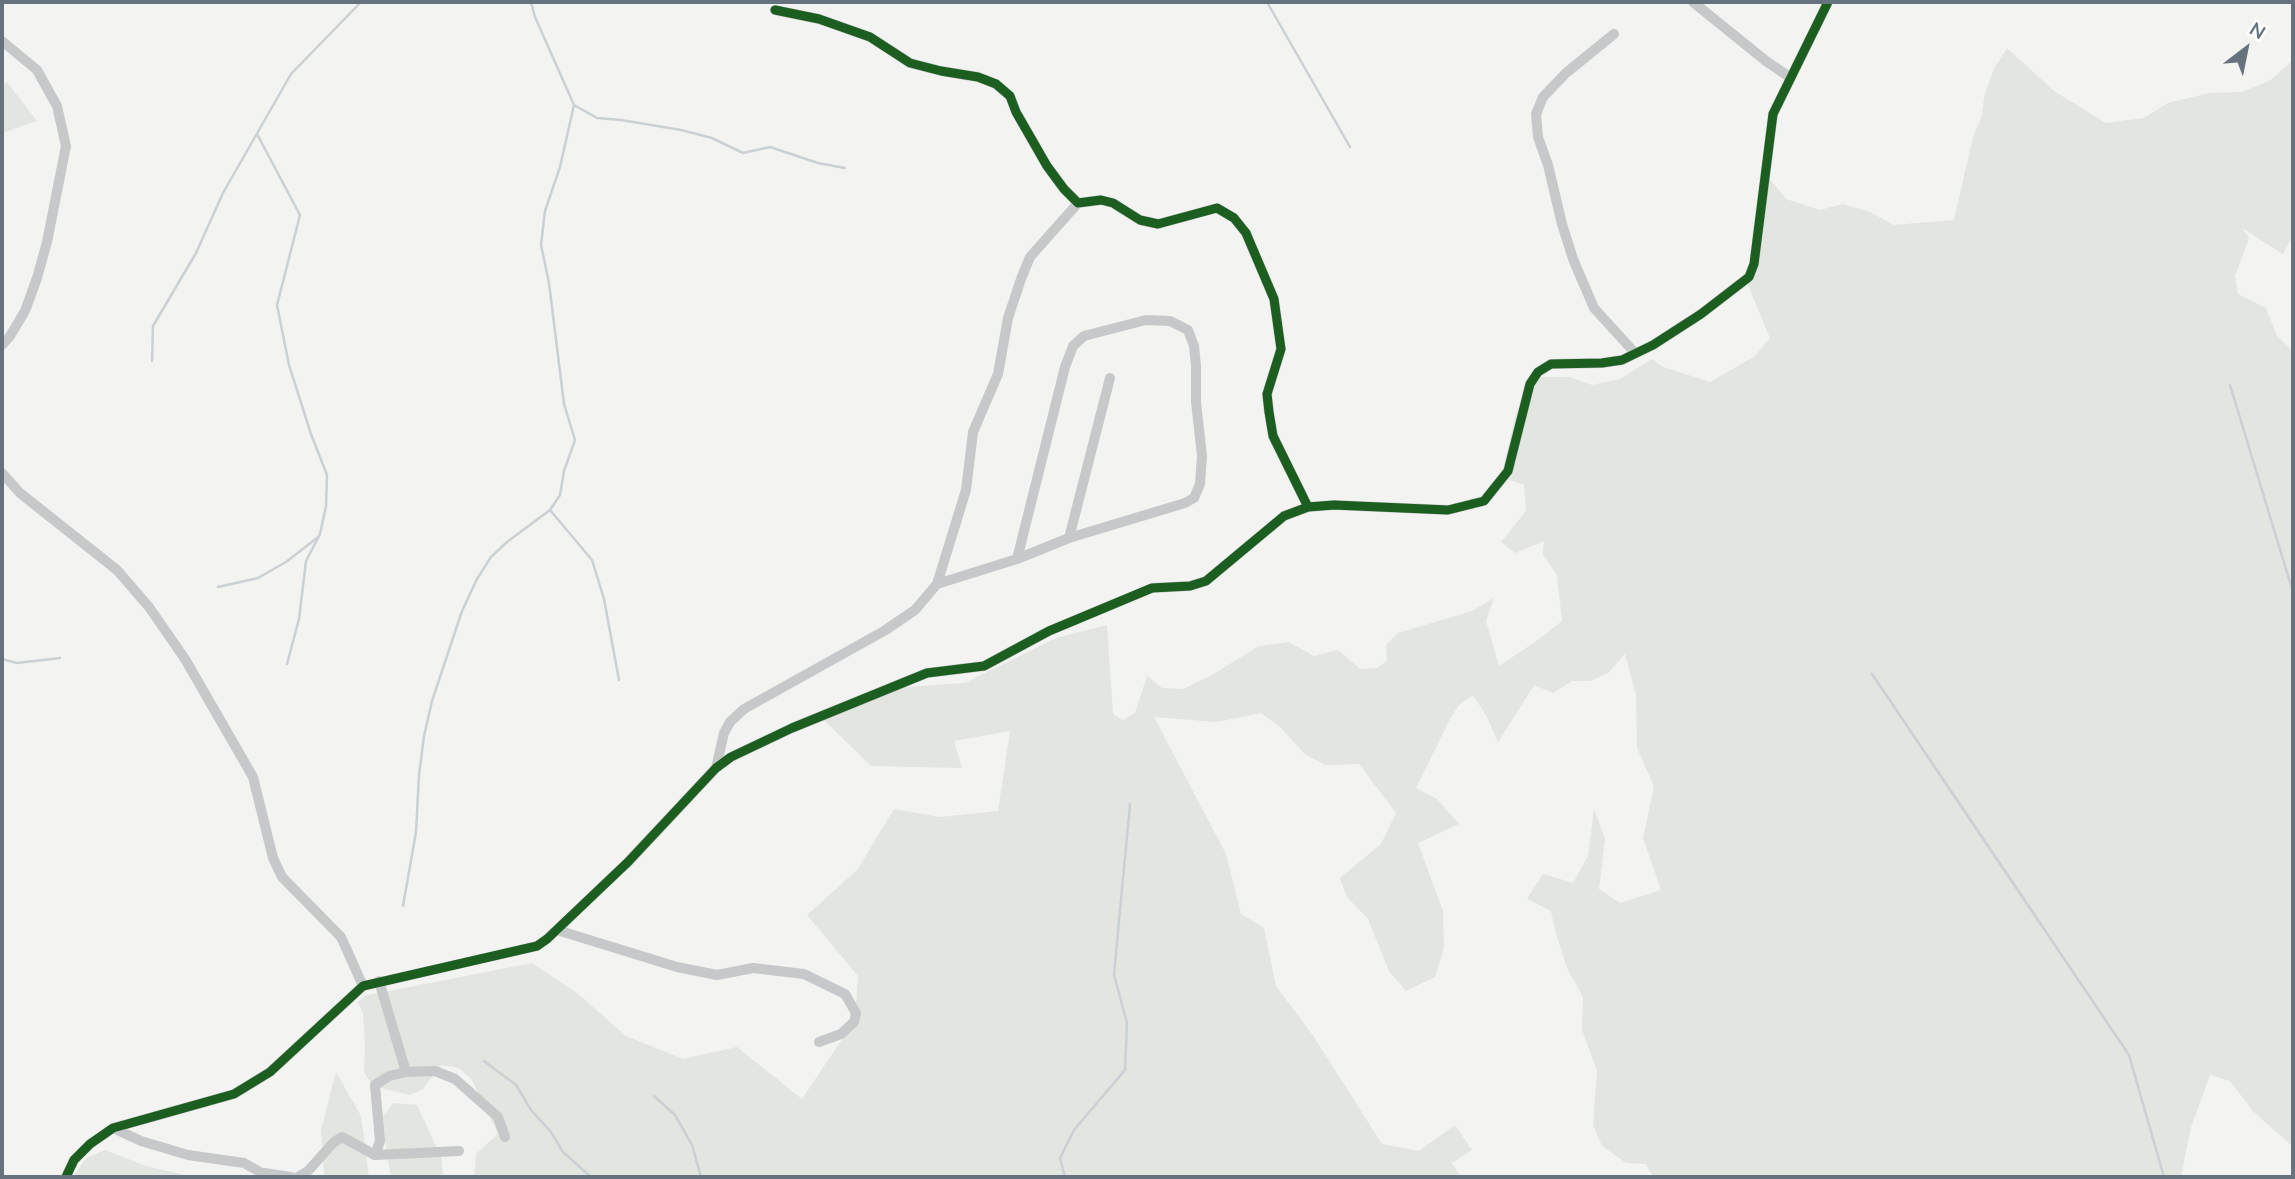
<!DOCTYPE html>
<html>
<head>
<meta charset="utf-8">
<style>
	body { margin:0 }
	#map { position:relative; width:2295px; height:1179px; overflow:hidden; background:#f3f3f2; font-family:"Nunito Sans",sans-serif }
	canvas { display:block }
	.frame { position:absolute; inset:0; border:4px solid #66737e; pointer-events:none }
	.north { position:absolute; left:2211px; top:14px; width:70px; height:70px; -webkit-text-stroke:5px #fff; paint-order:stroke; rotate:32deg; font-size:19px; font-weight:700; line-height:28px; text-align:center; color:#66737e }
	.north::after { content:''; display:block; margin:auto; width:24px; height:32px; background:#66737e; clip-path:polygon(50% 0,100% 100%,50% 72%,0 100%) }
</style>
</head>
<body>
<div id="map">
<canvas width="2295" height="1179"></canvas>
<div class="frame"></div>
<div class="north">N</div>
</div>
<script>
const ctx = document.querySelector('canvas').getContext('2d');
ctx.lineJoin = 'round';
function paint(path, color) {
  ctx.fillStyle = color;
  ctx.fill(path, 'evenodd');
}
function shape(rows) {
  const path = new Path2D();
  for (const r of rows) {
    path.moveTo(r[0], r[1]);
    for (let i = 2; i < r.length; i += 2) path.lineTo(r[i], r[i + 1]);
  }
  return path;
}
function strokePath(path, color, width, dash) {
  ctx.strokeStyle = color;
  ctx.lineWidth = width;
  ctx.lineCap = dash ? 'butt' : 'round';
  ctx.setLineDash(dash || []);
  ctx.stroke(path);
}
const green = shape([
	[2007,48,2054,91,2106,123,2144,118,2168,103,2210,93,2242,92,2271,80,2292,61,2293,235,2283,254,2242,228,2249,238,2235,276,2238,294,2266,308,2277,336,2293,351,2293,1147,2253,1111,2230,1081,2210,1075,2191,1127,2181,1177,1653,1177,1646,1164,1626,1163,1602,1146,1593,1125,1597,1070,1582,1030,1583,997,1567,968,1555,930,1551,911,1527,899,1543,874,1573,883,1588,856,1594,809,1605,839,1599,889,1620,903,1661,890,1643,838,1654,786,1637,748,1636,695,1625,654,1608,673,1590,681,1572,681,1553,693,1534,685,1498,742,1487,717,1473,695,1459,705,1451,717,1416,788,1437,799,1459,824,1418,843,1443,911,1444,948,1435,977,1406,991,1389,971,1368,919,1347,897,1340,878,1381,844,1396,813,1359,764,1325,765,1305,754,1281,728,1261,713,1217,722,1154,717,1226,854,1241,914,1264,928,1276,986,1314,1037,1382,1144,1419,1151,1455,1125,1472,1150,1452,1163,1461,1177,474,1177,476,1154,498,1134,472,1080,459,1068,441,1065,423,1089,410,1095,373,1086,364,1072,365,1045,363,1013,358,1002,364,996,532,963,577,993,626,1036,683,1059,737,1047,802,1099,855,1020,858,976,807,915,857,870,894,809,940,817,998,811,1010,731,954,741,962,768,871,766,824,720,892,688,965,683,1056,638,1107,625,1113,714,1123,720,1135,713,1147,676,1162,688,1183,689,1212,675,1259,646,1289,642,1314,656,1338,650,1360,669,1377,668,1387,661,1386,645,1398,633,1472,611,1494,598,1486,621,1499,666,1535,642,1562,621,1557,575,1543,555,1544,541,1515,553,1501,542,1526,511,1524,485,1501,477,1516,414,1526,392,1542,377,1570,377,1592,385,1620,379,1652,359,1663,367,1710,382,1755,356,1770,338,1747,283,1764,172,1786,199,1820,210,1843,204,1870,212,1894,225,1954,220,1973,137,1981,119,1985,93,1994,69],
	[7,82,37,121,2,133,2,86],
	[336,1072,361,1116,369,1177,325,1177,324,1173,321,1130],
	[393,1103,417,1105,441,1157,443,1177,391,1177,381,1119],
	[105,1150,146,1166,194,1177,73,1177,86,1158]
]);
const stream = shape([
	[1267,2,1350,147],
	[574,105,597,118,621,120,681,130,712,138,743,153,770,147,818,163,845,168],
	[257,134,300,215,277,305,289,365,311,434,327,475,326,506,320,534,306,561,299,619,287,664],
	[152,361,153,326,196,253,223,193,291,74,361,2],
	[2230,385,2293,592],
	[550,510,592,560,604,599,619,680],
	[218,587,258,578,286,562,317,538],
	[2,659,17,663,60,658],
	[1872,674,2129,1055,2164,1177],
	[403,906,416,832,419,775,424,736,432,701,462,611,477,579,491,557,507,542,550,510,560,495,564,471,575,440,564,404,549,283,541,245,545,211,560,167,574,105,535,17,531,2],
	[484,1061,516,1085,531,1110,551,1132,563,1152,591,1177],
	[654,1096,675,1115,692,1145,701,1177],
	[1065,1177,1060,1158,1074,1130,1125,1070,1127,1023,1114,975,1130,804]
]);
const street = shape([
	[1693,2,1766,61,1791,78],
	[775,10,819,19,870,37,910,63,941,71,978,77,996,84,1010,96,1016,112,1047,166,1064,189,1078,203,1101,200,1113,203,1140,220,1158,224,1217,208,1234,218,1246,233,1274,299,1281,349,1267,394,1269,412,1273,436,1308,507],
	[1614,34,1566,73,1543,97,1536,114,1538,137,1548,165,1562,224,1573,259,1594,308,1634,352],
	[2,41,37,70,57,106,66,146,47,242,37,278,25,311,10,336,2,345],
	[2,473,20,493,117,570,149,607,185,659,253,777,273,858,282,877,341,937,363,986],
	[1069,538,1110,378],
	[937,584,1017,559,1069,538,1185,503,1194,498,1200,484,1202,456,1196,402,1196,366,1194,346,1188,330,1170,321,1146,320,1084,336,1073,346,1065,367,1017,559],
	[716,768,724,733,730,722,744,709,884,631,915,610,937,584,966,490,973,432,998,374,1008,318,1021,279,1030,257,1078,203],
	[557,930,677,967,717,975,753,968,804,974,845,994,856,1013,854,1022,841,1034,819,1042],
	[379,981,406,1072],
	[113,1128,141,1141,188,1155,244,1163,269,1177],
	[375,1155,380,1141,375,1085,389,1076,406,1072,435,1071,455,1079,498,1117,505,1137],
	[264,1173,291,1177],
	[66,1177,74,1160,90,1144,113,1128,234,1094,270,1072,363,986,537,946,547,939,628,862,716,768,731,757,792,728,927,673,984,666,1049,631,1152,588,1190,586,1206,581,1284,516,1308,507,1334,505,1448,510,1484,501,1508,471,1530,384,1538,372,1551,364,1602,363,1622,360,1653,345,1701,314,1749,277,1754,264,1773,114,1828,2],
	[298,1177,308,1171,333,1143,342,1137,375,1155,459,1151]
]);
const cycleway = shape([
	[775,10,819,19,870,37,910,63,941,71,978,77,996,84,1010,96,1016,112,1047,166,1064,189,1078,203,1101,200,1113,203,1140,220,1158,224,1217,208,1234,218,1246,233,1274,299,1281,349,1267,394,1269,412,1273,436,1308,507],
	[66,1177,74,1160,90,1144,113,1128,234,1094,270,1072,363,986,537,946,547,939,628,862,716,768,731,757,792,728,927,673,984,666,1049,631,1152,588,1190,586,1206,581,1284,516,1308,507,1334,505,1448,510,1484,501,1508,471,1530,384,1538,372,1551,364,1602,363,1622,360,1653,345,1701,314,1749,277,1754,264,1773,114,1828,2]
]);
paint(green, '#e2e5e0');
strokePath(stream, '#cad0d3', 2.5);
strokePath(street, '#c7c8c9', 10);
strokePath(cycleway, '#1b5e20', 9);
</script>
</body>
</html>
